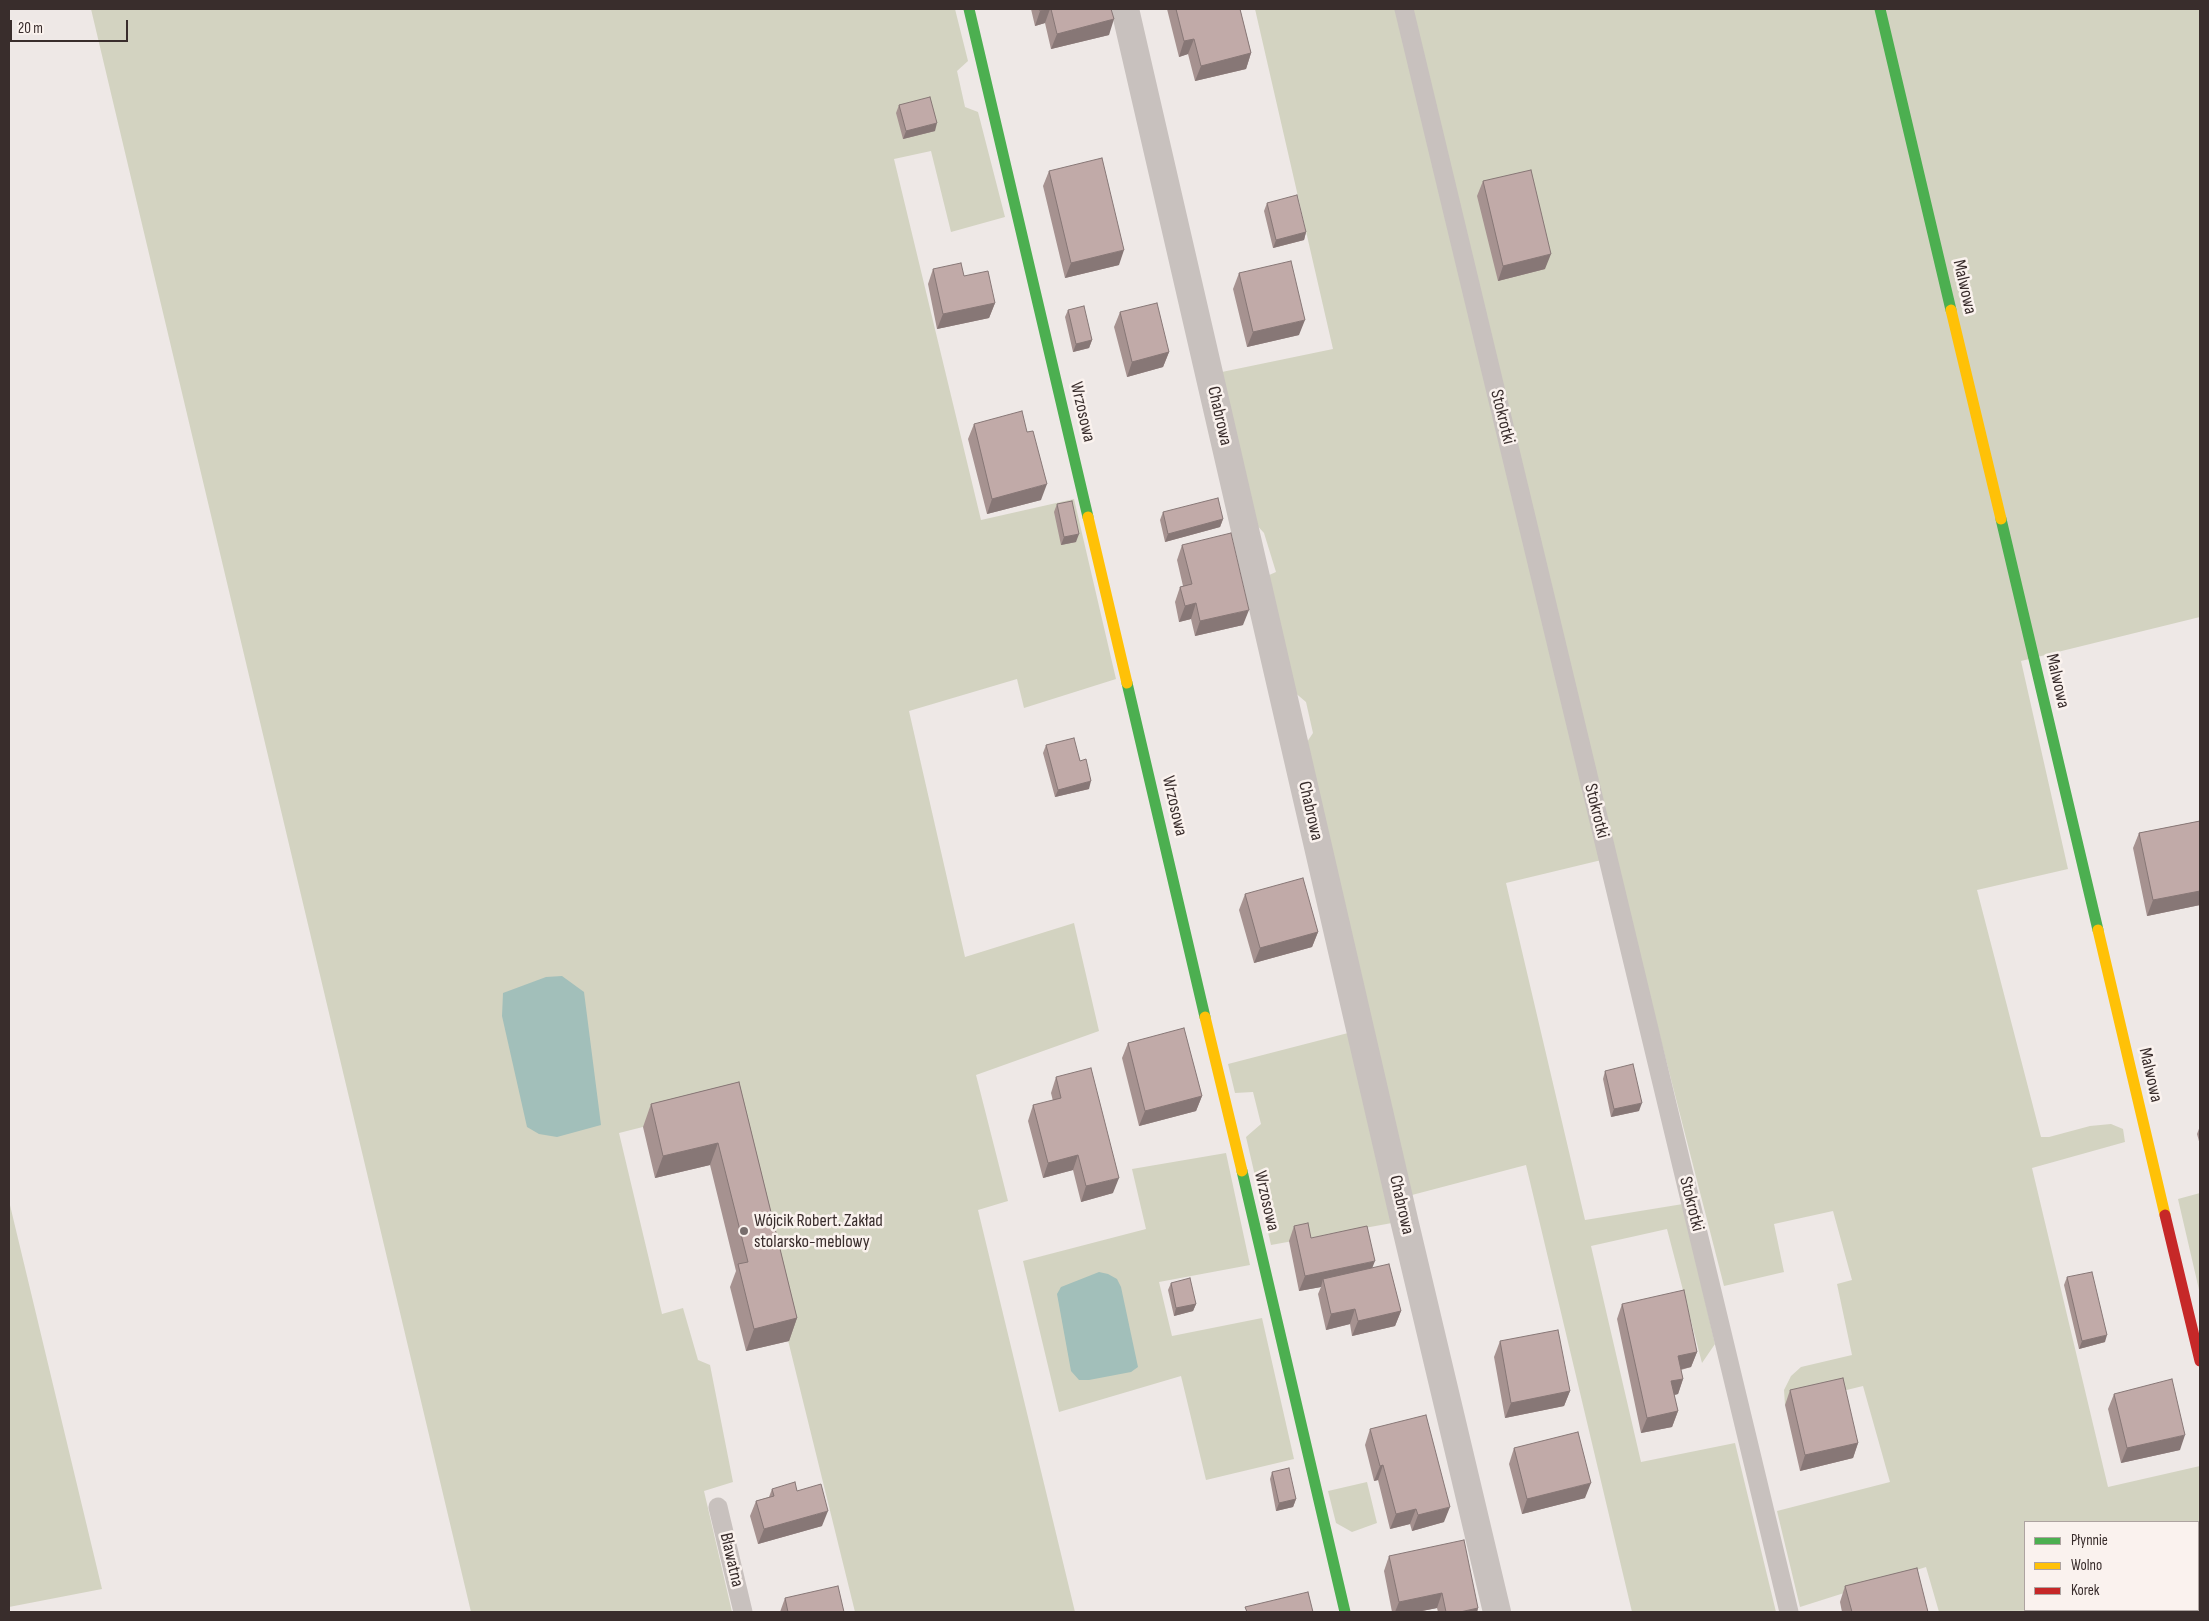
<!DOCTYPE html>
<html>
<head>
<meta charset="utf-8">
<style>
	body { margin:0 }
	#map { position:relative; width:2209px; height:1621px; overflow:hidden; background:#eee8e6; font-family:"Sofia Sans Condensed",sans-serif }
	canvas { display:block }
	.frame { position:absolute; inset:0; border:10px solid #392d2c; pointer-events:none }
	.legend { position:absolute; left:2024px; top:1521px; width:175px; height:90px; box-sizing:border-box; background:#faf2ee; border:1px solid #ada3a0; margin:0; padding:6px 9px; list-style:none; font-size:15px; color:#392d2c }
	.legend li { display:flex; align-items:center; gap:10px; height:25px }
	.legend b { width:25px; border:1px solid #ada3a0 }
	.scale { position:absolute; left:10px; top:20px; width:118px; height:22px; box-sizing:border-box; border:2px solid #392d2c; border-top:0; padding-left:6px; font-size:15px; line-height:18px; white-space:nowrap; color:#392d2c; -webkit-text-stroke:4px #faf2ee; paint-order:stroke }
</style>
</head>
<body>
<div id="map">
<canvas width="2209" height="1621"></canvas>
<div class="frame"></div>
<ul class="legend">
<li><b style="height:6px;background:#4caf50"></b>Płynnie</li>
<li><b style="height:6px;background:#ffc107"></b>Wolno</li>
<li><b style="height:6px;background:#c62828"></b>Korek</li>
</ul>
<div class="scale">20 m</div>
</div>
<script>
const ctx = document.querySelector('canvas').getContext('2d');
ctx.lineJoin = 'round';
function paint(path, color) {
  ctx.fillStyle = color;
  ctx.fill(path, 'evenodd');
}
function shape(rows) {
  const path = new Path2D();
  for (const r of rows) {
    path.moveTo(r[0], r[1]);
    for (let i = 2; i < r.length; i += 2) path.lineTo(r[i], r[i + 1]);
  }
  return path;
}
function strokePath(path, color, width, dash) {
  ctx.strokeStyle = color;
  ctx.lineWidth = width;
  ctx.lineCap = dash ? 'butt' : 'round';
  ctx.setLineDash(dash || []);
  ctx.stroke(path);
}
function write(font, color, halo, rows, align = 'center') {
  ctx.font = font + ' "Sofia Sans Condensed",sans-serif';
  ctx.lineWidth = 5;
  ctx.setLineDash([]);
  ctx.textBaseline = 'middle';
  ctx.strokeStyle = halo;
  ctx.fillStyle = color;
  for (const [text, x, y, turn = 0] of rows) {
    ctx.save();
    ctx.translate(x, y);
    ctx.rotate((+turn || 0) * Math.PI / 180);
    ctx.textAlign = isNaN(turn) ? turn : align;
    if (halo) ctx.strokeText(text, 0, 0);
    ctx.fillText(text, 0, 0);
    ctx.restore();
  }
}
const green = shape([
	[91,9,955,9,968,61,957,71,965,107,978,112,1005,217,951,232,931,151,894,159,981,520,1074,499,1116,679,1024,708,1017,679,909,711,965,957,1074,923,1099,1031,976,1075,1008,1201,978,1210,1075,1612,855,1612,730,1105,619,1133,662,1314,683,1308,698,1360,710,1365,733,1482,704,1491,732,1612,471,1612],
	[1255,9,2200,9,2200,617,2021,661,2068,869,1977,890,2041,1137,2049,1137,2090,1126,2111,1124,2123,1129,2125,1142,2032,1168,2108,1487,2200,1466,2200,1575,2198,1578,2198,1522,2025,1522,2025,1610,2168,1610,2165,1612,1939,1612,1926,1567,1800,1607,1777,1511,1890,1482,1863,1386,1785,1405,1784,1390,1791,1376,1801,1367,1852,1355,1837,1284,1852,1280,1833,1211,1774,1224,1784,1272,1724,1286,1614,857,1506,883,1585,1220,1683,1204,1715,1344,1702,1363,1667,1229,1591,1246,1641,1462,1735,1443,1776,1612,1632,1612,1526,1165,1412,1195,1305,745,1313,733,1306,702,1293,691,1267,576,1276,572,1264,533,1252,520,1217,373,1333,349],
	[1348,1033,1392,1223,1271,1245,1246,1137,1261,1124,1253,1092,1235,1093,1228,1064],
	[1226,1153,1250,1265,1159,1282,1172,1336,1262,1318,1294,1459,1206,1480,1181,1376,1059,1412,1023,1261,1146,1229,1132,1169],
	[2200,1193,2200,1294,2178,1199],
	[9,1201,102,1589,9,1607],
	[1367,1482,1377,1523,1352,1532,1336,1523,1328,1491]
]);
const water = shape([
	[562,976,584,992,601,1125,557,1137,539,1134,527,1127,502,1016,503,993,546,977],
	[1099,1272,1108,1274,1117,1279,1121,1287,1138,1367,1131,1372,1089,1380,1079,1380,1071,1371,1057,1294,1061,1287]
]);
const lane = shape([
	[1404,9,1789,1612],
	[718,1507,743,1612]
]);
const street = shape([
	[1125,9,1405,1224,1497,1612]
]);
const fast = shape([
	[969,9,1088,517],
	[1880,9,1951,310],
	[2001,519,2098,930],
	[1127,683,1205,1017],
	[1242,1171,1345,1612]
]);
const slow = shape([
	[1951,310,2001,519],
	[1088,517,1127,683],
	[2098,930,2165,1215],
	[1205,1017,1242,1171]
]);
const jam = shape([
	[2165,1215,2200,1361]
]);
const wall = shape([
	[1031,9,1111,9,1109,35,1051,49,1045,23,1035,26],
	[1167,9,1240,9,1251,53,1246,69,1195,81,1188,54,1179,57],
	[899,105,935,131,903,139,896,113],
	[1049,171,1119,265,1065,278,1043,186],
	[1483,181,1545,269,1498,281,1477,196],
	[1267,203,1306,232,1304,240,1273,248,1264,211],
	[933,269,964,276,995,303,989,318,937,329,928,284],
	[1239,273,1299,335,1247,347,1233,289],
	[1068,310,1092,340,1089,348,1073,352,1065,317],
	[1120,312,1169,352,1163,367,1127,377,1114,327],
	[974,424,1041,500,987,514,968,439],
	[1057,504,1076,542,1061,545,1054,512],
	[1163,512,1223,519,1220,527,1165,542,1160,520],
	[1182,545,1243,625,1195,636,1191,619,1179,622,1175,602,1180,587,1183,586,1177,560],
	[1046,745,1080,761,1089,789,1055,797,1043,753],
	[2200,821,2200,905,2147,916,2133,848,2139,833],
	[1245,894,1318,932,1312,947,1254,963,1239,910],
	[1128,1043,1202,1096,1196,1111,1139,1126,1122,1058],
	[1605,1071,1639,1111,1611,1117,1603,1079],
	[1056,1077,1113,1193,1081,1202,1073,1170,1043,1178,1028,1121,1033,1105,1053,1101,1051,1093],
	[739,1082,797,1318,789,1341,746,1351,730,1287,736,1271,710,1165,655,1178,643,1127,651,1104],
	[2200,1126,2200,1145,2197,1134],
	[1294,1226,1311,1238,1372,1268,1401,1311,1395,1326,1352,1336,1350,1324,1326,1330,1318,1294,1321,1287,1299,1291,1289,1241],
	[2067,1277,2105,1342,2079,1349,2064,1285],
	[1171,1283,1196,1304,1193,1311,1174,1316,1168,1290],
	[1622,1304,1697,1352,1691,1367,1681,1370,1683,1379,1678,1394,1674,1395,1678,1411,1672,1427,1641,1433,1617,1319],
	[1500,1341,1570,1391,1564,1406,1505,1418,1494,1357],
	[1790,1390,1858,1443,1853,1458,1800,1471,1785,1405],
	[2114,1394,2180,1450,2121,1463,2108,1409],
	[1370,1429,1444,1522,1412,1531,1410,1524,1390,1529,1378,1480,1374,1481,1365,1445],
	[1514,1448,1585,1498,1522,1514,1509,1464],
	[1272,1472,1296,1499,1293,1507,1276,1511,1270,1479],
	[772,1489,797,1491,822,1526,758,1544,750,1516,756,1501,769,1497],
	[1389,1556,1478,1608,1477,1612,1438,1612,1437,1608,1417,1612,1392,1612,1384,1571],
	[1845,1586,1928,1612,1842,1612,1840,1602],
	[785,1598,844,1612,780,1612]
]);
const shadedWall = shape([
	[1048,9,1050,9,1045,23,1035,26,1040,11],
	[1114,19,1109,35,1051,49,1057,34],
	[1194,39,1188,54,1179,57,1184,41],
	[1251,53,1246,69,1195,81,1201,66],
	[937,123,935,131,903,139,906,131],
	[1306,232,1304,240,1273,248,1276,240],
	[1124,250,1119,265,1065,278,1071,263],
	[1551,254,1545,269,1498,281,1503,266],
	[995,303,989,318,937,329,943,314],
	[1305,320,1299,335,1247,347,1253,332],
	[1092,340,1089,348,1073,352,1076,344],
	[1169,352,1163,367,1127,377,1132,362],
	[1047,484,1041,500,987,514,992,499],
	[1223,519,1220,527,1165,542,1168,534],
	[1079,534,1076,542,1061,545,1064,537],
	[1196,603,1191,619,1179,622,1185,606],
	[1249,610,1243,625,1195,636,1200,621],
	[1091,781,1089,789,1055,797,1058,790],
	[2200,891,2200,905,2147,916,2153,900],
	[1318,932,1312,947,1254,963,1260,948],
	[1202,1096,1196,1111,1139,1126,1145,1111],
	[1642,1103,1639,1111,1611,1117,1614,1109],
	[718,1143,710,1165,655,1178,663,1156],
	[1078,1155,1073,1170,1043,1178,1048,1163],
	[1119,1178,1113,1193,1081,1202,1086,1186],
	[1375,1261,1369,1276,1323,1279,1321,1287,1299,1291,1305,1276],
	[1196,1304,1193,1311,1174,1316,1176,1308],
	[1355,1309,1350,1324,1326,1330,1331,1314],
	[1401,1311,1395,1326,1352,1336,1358,1321],
	[797,1318,789,1341,746,1351,754,1329],
	[2107,1335,2105,1342,2079,1349,2082,1341],
	[1697,1352,1691,1367,1673,1371,1678,1356],
	[1683,1379,1678,1394,1666,1397,1671,1381],
	[1570,1391,1564,1406,1505,1418,1511,1403],
	[1678,1411,1672,1427,1641,1433,1647,1418],
	[2185,1435,2180,1450,2121,1463,2127,1448],
	[1858,1443,1853,1458,1800,1471,1805,1455],
	[1383,1465,1378,1480,1374,1481,1380,1466],
	[1591,1483,1585,1498,1522,1514,1527,1499],
	[1296,1499,1293,1507,1276,1511,1279,1503],
	[1450,1507,1444,1522,1412,1531,1418,1515],
	[1416,1509,1410,1524,1390,1529,1396,1514],
	[828,1511,822,1526,758,1544,764,1529],
	[1442,1593,1437,1608,1417,1612,1395,1612,1399,1602],
	[1478,1608,1477,1612,1460,1612]
]);
const building = shape([
	[1040,9,1048,9,1040,11,1040,9],
	[1051,9,1111,9,1114,19,1057,34,1051,9],
	[1176,9,1240,9,1251,53,1201,66,1194,39,1184,41,1176,9],
	[930,97,937,123,906,131,899,105,930,97],
	[1102,158,1124,250,1071,263,1049,171,1102,158],
	[1531,170,1551,254,1503,266,1483,181,1531,170],
	[1297,195,1306,232,1276,240,1267,203,1297,195],
	[1291,261,1305,320,1253,332,1239,273,1291,261],
	[961,263,964,276,988,271,995,303,943,314,933,269,961,263],
	[1157,303,1169,352,1132,362,1120,312,1157,303],
	[1084,306,1092,340,1076,344,1068,310,1084,306],
	[1022,411,1027,432,1033,431,1047,484,992,499,974,424,1022,411],
	[1218,498,1223,519,1168,534,1163,512,1218,498],
	[1072,501,1079,534,1064,537,1057,504,1072,501],
	[1231,533,1249,610,1200,621,1196,603,1185,606,1180,587,1192,584,1182,545,1231,533],
	[1074,738,1080,761,1086,759,1091,781,1058,790,1046,745,1074,738],
	[2200,821,2200,891,2153,900,2139,833,2200,821],
	[1303,878,1318,932,1260,948,1245,894,1303,878],
	[1184,1028,1202,1096,1145,1111,1128,1043,1184,1028],
	[1633,1064,1642,1103,1614,1109,1605,1071,1633,1064],
	[1091,1068,1119,1178,1086,1186,1078,1155,1048,1163,1033,1105,1061,1098,1056,1077,1091,1068],
	[739,1082,797,1318,754,1329,738,1264,748,1262,718,1143,663,1156,651,1104,739,1082],
	[1308,1223,1311,1238,1367,1226,1375,1261,1305,1276,1294,1226,1308,1223],
	[1389,1264,1401,1311,1358,1321,1355,1309,1331,1314,1323,1279,1389,1264],
	[2092,1272,2107,1335,2082,1341,2067,1277,2092,1272],
	[1190,1278,1196,1304,1176,1308,1171,1283,1190,1278],
	[1684,1290,1697,1352,1678,1356,1683,1379,1671,1381,1678,1411,1647,1418,1622,1304,1684,1290],
	[1558,1330,1570,1391,1511,1403,1500,1341,1558,1330],
	[1843,1378,1858,1443,1805,1455,1790,1390,1843,1378],
	[2172,1379,2185,1435,2127,1448,2114,1394,2172,1379],
	[1426,1415,1450,1507,1418,1515,1416,1509,1396,1514,1383,1465,1380,1466,1370,1429,1426,1415],
	[1578,1432,1591,1483,1527,1499,1514,1448,1578,1432],
	[1289,1468,1296,1499,1279,1503,1272,1472,1289,1468],
	[795,1482,797,1491,821,1484,828,1511,764,1529,756,1501,774,1496,772,1489,795,1482],
	[1464,1540,1478,1608,1460,1612,1446,1612,1442,1593,1399,1602,1389,1556,1464,1540],
	[1917,1568,1928,1612,1852,1612,1845,1586,1917,1568],
	[838,1586,844,1612,788,1612,785,1598,838,1586],
	[1308,1592,1313,1612,1247,1612,1245,1607,1308,1592]
]);
const markers = [
	[744,1231,5,"#786e6d"]
];
const streetNames = [
	["Malwowa",1964,287,77],
	["Wrzosowa",1082,412,77],
	["Chabrowa",1219,416,77],
	["Stokrotki",1502,417,76],
	["Malwowa",2057,681,77],
	["Wrzosowa",1174,806,77],
	["Chabrowa",1310,811,77],
	["Stokrotki",1596,811,76],
	["Malwowa",2150,1075,77],
	["Wrzosowa",1266,1201,77],
	["Stokrotki",1691,1204,76],
	["Chabrowa",1401,1205,77],
	["Bławatna",731,1560,77]
];
const poiNames = [
	["Wójcik Robert. Zakład",754,1221],
	["stolarsko-meblowy",754,1242]
];
paint(green, '#d3d3c1');
paint(water, '#a2bfba');
strokePath(lane, '#c8c1be', 19);
strokePath(street, '#c8c1be', 28);
strokePath(fast, '#4caf50', 11);
strokePath(slow, '#ffc107', 11);
strokePath(jam, '#c62828', 11);
paint(wall, '#a69290');
paint(shadedWall, '#877776');
paint(building, '#c1aaa8');
strokePath(building, '#877776', 1);
for (const [x, y, r, color] of markers) {
  const dot = new Path2D();
  dot.arc(x, y, r, 0, 2 * Math.PI);
  ctx.fillStyle = color;
  ctx.fill(dot);
  strokePath(dot, '#faf2ee', 2);
}
write('18px', '#392d2c', '#faf2ee', streetNames);
write('18px', '#392d2c', '#faf2ee', poiNames, 'left');
</script>
</body>
</html>
